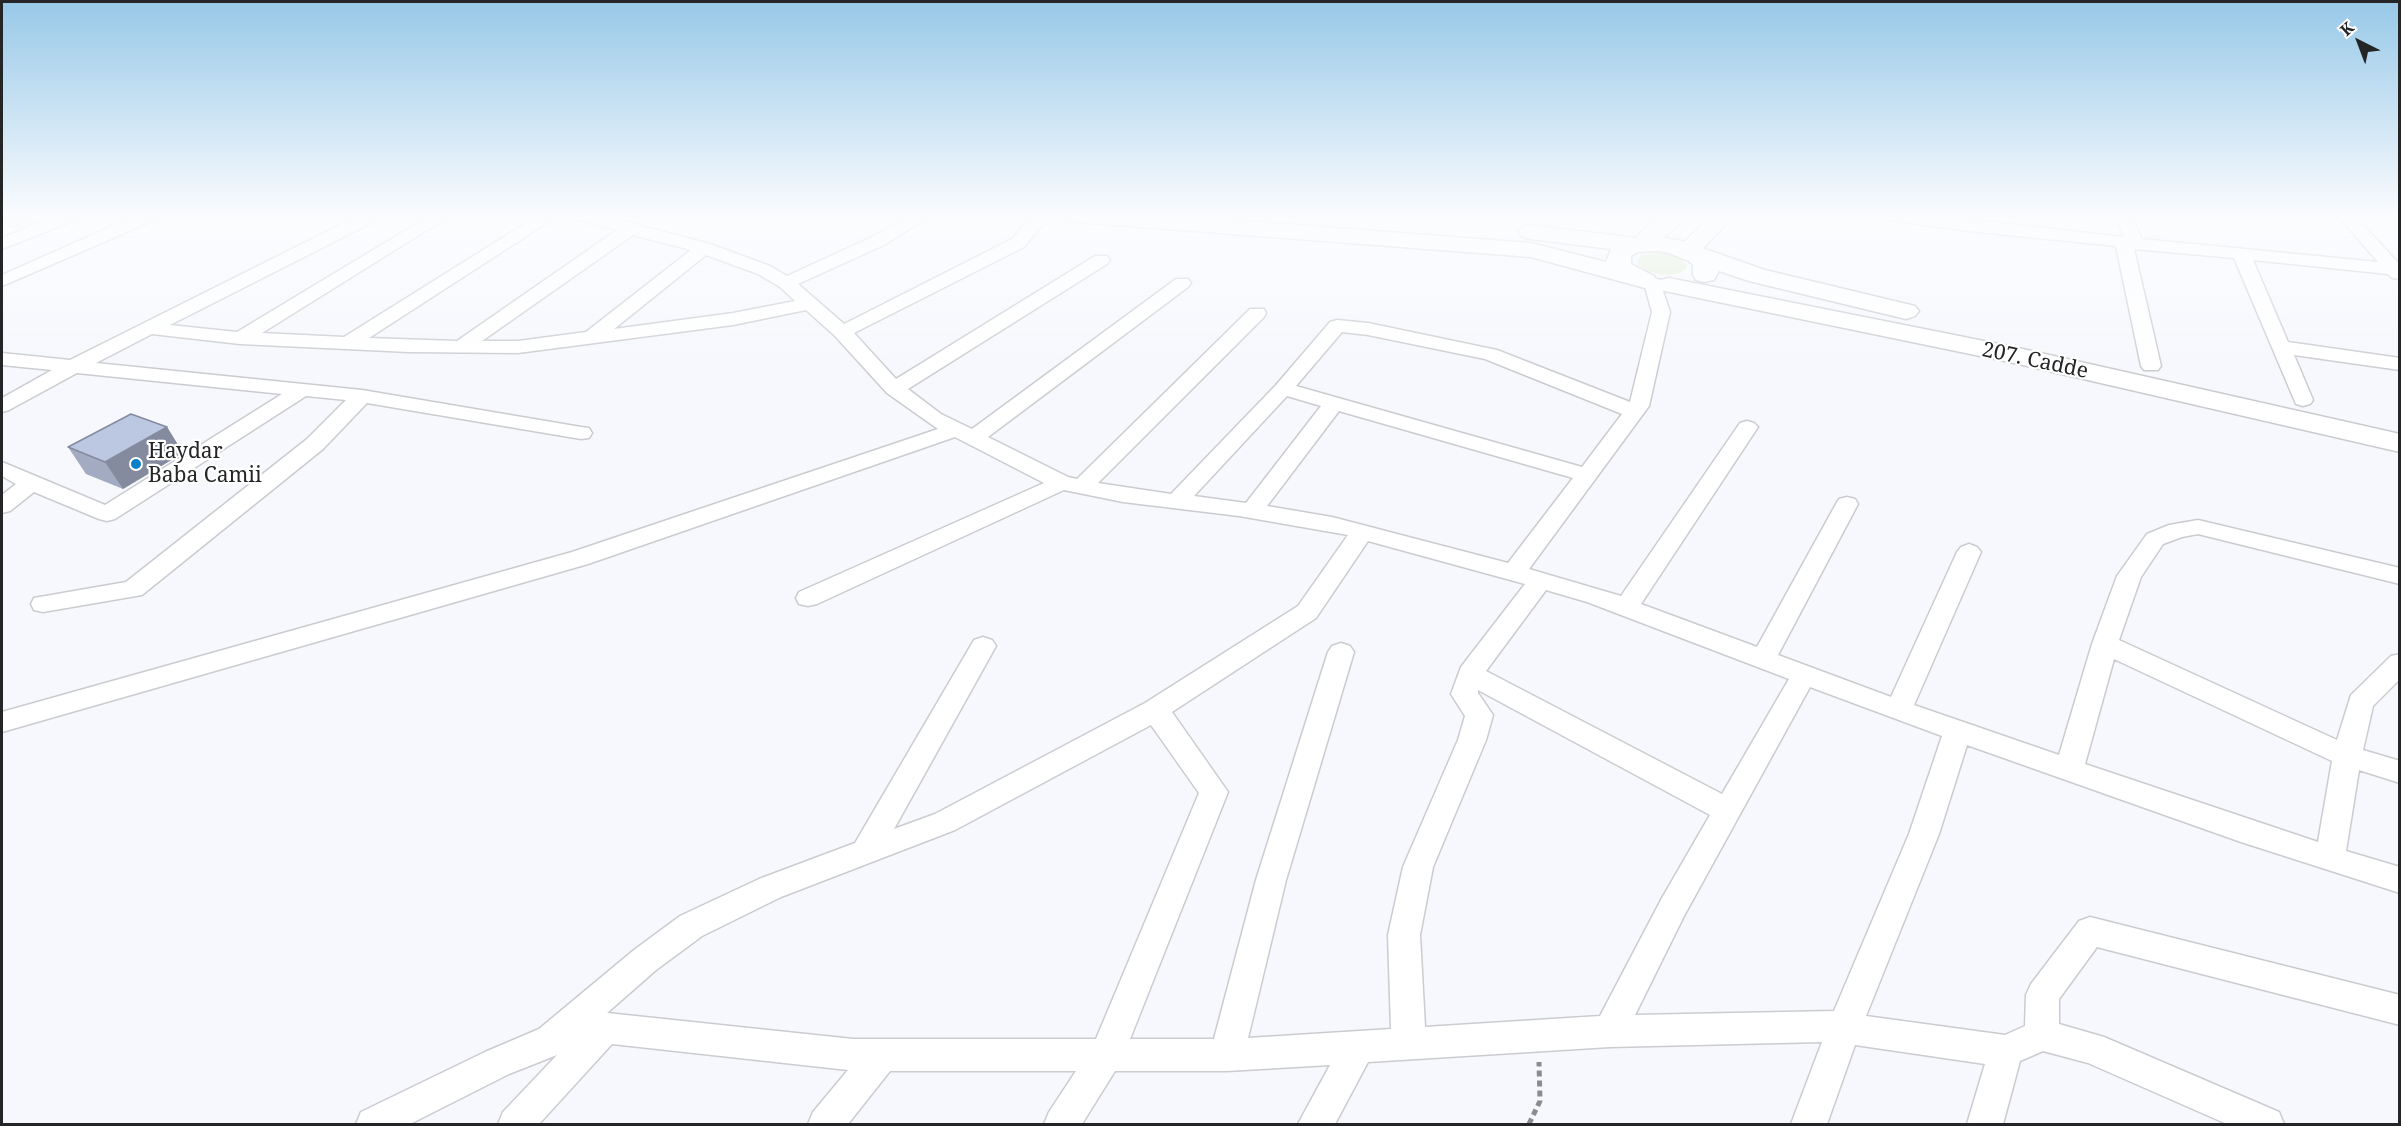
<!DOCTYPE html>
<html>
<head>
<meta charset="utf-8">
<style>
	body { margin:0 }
	#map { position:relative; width:2401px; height:1126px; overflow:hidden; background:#f6f8fd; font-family:"Noto Serif",serif }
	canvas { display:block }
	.frame { position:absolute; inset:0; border:3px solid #242527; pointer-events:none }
	.north { position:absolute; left:2329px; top:12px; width:60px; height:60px; -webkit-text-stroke:4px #fff; paint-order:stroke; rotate:318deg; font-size:16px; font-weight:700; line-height:24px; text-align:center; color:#242527 }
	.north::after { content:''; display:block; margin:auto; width:21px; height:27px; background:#242527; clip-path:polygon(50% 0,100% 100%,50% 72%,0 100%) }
</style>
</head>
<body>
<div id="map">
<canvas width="2401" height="1126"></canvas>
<div class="frame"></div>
<div class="north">K</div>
</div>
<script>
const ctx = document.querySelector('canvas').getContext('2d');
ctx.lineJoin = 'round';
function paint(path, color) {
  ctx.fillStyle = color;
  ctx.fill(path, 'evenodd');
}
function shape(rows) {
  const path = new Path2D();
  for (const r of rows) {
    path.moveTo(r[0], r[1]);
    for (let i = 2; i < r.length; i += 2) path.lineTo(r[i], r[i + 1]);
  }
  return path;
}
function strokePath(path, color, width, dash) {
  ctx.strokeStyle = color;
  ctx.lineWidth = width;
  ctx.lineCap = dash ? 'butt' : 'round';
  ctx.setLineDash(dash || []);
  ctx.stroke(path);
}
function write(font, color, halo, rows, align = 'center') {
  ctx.font = font + ' "Noto Serif",serif';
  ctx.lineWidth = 4.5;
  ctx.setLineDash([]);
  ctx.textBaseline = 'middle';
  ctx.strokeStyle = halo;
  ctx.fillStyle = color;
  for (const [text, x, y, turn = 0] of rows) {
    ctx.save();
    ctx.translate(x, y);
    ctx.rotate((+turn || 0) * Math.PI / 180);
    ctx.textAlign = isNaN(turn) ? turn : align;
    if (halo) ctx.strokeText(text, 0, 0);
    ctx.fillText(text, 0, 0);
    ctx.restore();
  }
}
const green = shape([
	[2,215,50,215,15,229,2,224],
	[1662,252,1678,257,1687,264,1687,268,1678,274,1662,275,1647,271,1638,265,1637,261,1641,255]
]);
const path = shape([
	[1529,1124,1540,1101,1539,1062]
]);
const minor = shape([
	[57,215,80,215,78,219,2,249,2,238,57,215],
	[137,215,159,215,157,219,2,286,2,275,137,215],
	[360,215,381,215,379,219,170,325,237,332,431,215,451,215,262,333,344,337,539,215,559,215,369,338,457,341,617,230,573,219,571,215,599,215,710,244,770,266,787,276,872,237,912,215,932,215,884,245,798,284,844,324,1012,239,1033,215,1050,215,1024,247,854,333,896,379,1095,256,1107,256,1110,260,1107,264,908,389,941,414,972,429,1176,279,1188,279,1191,283,1188,287,988,437,1068,477,1077,479,1250,309,1264,309,1266,313,1264,317,1098,483,1171,494,1276,385,1330,322,1337,320,1368,323,1497,350,1630,402,1652,312,1644,283,1647,279,1659,279,1670,312,1649,406,1529,569,1621,596,1740,423,1747,421,1754,423,1758,427,1641,604,1757,647,1836,504,1839,499,1847,497,1855,499,1858,504,1778,655,1891,697,1957,552,1961,547,1969,544,1977,547,1981,552,1914,705,2059,755,2092,644,2117,576,2147,534,2169,525,2198,520,2400,568,2400,584,2198,534,2182,537,2163,544,2141,577,2119,640,2337,740,2351,695,2391,656,2400,654,2400,679,2373,706,2363,750,2400,761,2400,783,2359,770,2346,851,2400,867,2400,893,2241,842,1967,745,1939,834,1866,1016,2005,1035,2025,1026,2026,995,2031,984,2079,921,2090,917,2400,995,2400,1025,2097,947,2059,999,2059,1024,2104,1037,2279,1112,2284,1124,2227,1124,2088,1063,2043,1051,2020,1061,2003,1124,1967,1124,1985,1064,1855,1045,1827,1124,1791,1124,1822,1042,1610,1047,1368,1062,1335,1124,1298,1124,1330,1065,1227,1071,1115,1071,1082,1124,1044,1124,1049,1112,1076,1071,890,1071,848,1124,808,1124,813,1112,848,1070,612,1044,539,1124,498,1124,503,1112,557,1055,509,1074,410,1124,356,1124,361,1112,485,1052,539,1029,634,950,680,916,759,879,855,843,974,640,983,637,992,640,996,646,894,829,935,814,1145,703,1298,606,1348,535,1239,516,1123,502,1064,490,817,604,808,606,799,604,796,598,799,592,1044,483,955,437,588,564,2,732,2,712,572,552,938,429,887,393,835,336,806,310,733,325,518,353,409,352,240,344,152,334,96,363,362,390,581,427,589,428,592,433,589,438,581,439,367,403,323,449,142,595,43,612,34,610,31,604,34,598,126,582,307,439,346,400,306,396,115,519,107,521,99,519,34,492,10,511,2,513,2,495,16,484,2,476,2,462,105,505,282,394,77,373,9,410,2,412,2,398,52,370,2,365,2,353,70,360,360,215],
	[633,235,691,250,586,332,518,341,482,341,633,235],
	[706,255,758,274,780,287,795,301,733,313,614,329,706,255],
	[1342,332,1368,335,1485,359,1622,414,1582,467,1296,386,1342,332],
	[1287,396,1321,406,1246,503,1194,496,1287,396],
	[1339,411,1573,478,1508,563,1332,517,1267,506,1339,411],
	[1368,541,1525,584,1461,667,1451,694,1465,716,1458,740,1403,867,1388,935,1391,1029,1248,1038,1286,880,1354,652,1350,646,1341,643,1332,646,1328,652,1256,880,1214,1039,1130,1039,1228,792,1172,712,1316,618,1368,541],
	[1546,590,1587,602,1789,679,1722,794,1486,671,1546,590],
	[2114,659,2332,761,2318,842,2085,764,2114,659],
	[1810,687,1942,736,1909,834,1834,1011,1635,1015,1684,916,1810,687],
	[1478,690,1710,815,1662,898,1600,1016,1425,1027,1420,935,1433,867,1486,740,1493,715,1478,693,1478,690],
	[1151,725,1199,793,1096,1039,853,1039,607,1013,656,970,702,936,781,897,955,830,1151,725],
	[1880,215,1926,215,2124,237,2114,215,2130,215,2142,239,2378,262,2337,215,2354,215,2400,265,2400,279,2392,278,2388,274,2253,260,2288,342,2400,358,2400,370,2294,355,2313,400,2310,404,2303,406,2296,404,2234,258,2134,249,2161,366,2158,370,2144,370,2141,366,2116,246,1977,232,1888,220,1880,215]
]);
const tertiary = shape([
	[1665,215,1689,215,1651,249,1643,250,1635,249,1632,244,1635,239,1644,229,1665,215],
	[1712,215,1734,215,1696,256,1688,258,1680,256,1677,251,1680,246,1712,215]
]);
const secondary = shape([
	[1065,215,1167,215,1531,243,1606,262,1611,249,1530,239,1522,237,1518,232,1522,227,1530,225,1636,238,1658,237,1682,241,1765,270,1915,306,1919,311,1915,316,1906,319,1749,281,1719,271,1714,280,1705,282,1696,280,1693,275,1693,265,1689,261,1669,253,1658,251,1638,252,1631,256,1631,264,1654,276,1657,281,1654,286,1645,288,1531,257,1076,222,1068,220,1065,215],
	[1669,278,2014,347,2400,434,2400,452,2014,363,1660,290,1657,285,1660,280,1669,278]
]);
const wall = shape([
	[167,427,183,453,123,489,86,474,68,447]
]);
const shadedWall = shape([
	[167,427,183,453,123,489,105,462]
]);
const building = shape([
	[131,414,167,427,105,462,68,447,131,414]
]);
const markers = [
	[136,464,6,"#0a80c9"]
];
const streetNames = [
	["207. Cadde",2035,361,12]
];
const poiNames = [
	["Haydar",148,452],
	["Baba Camii",148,476]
];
paint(green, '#e0efd5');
strokePath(minor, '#caccd0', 3);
strokePath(tertiary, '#caccd0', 3);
strokePath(secondary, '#caccd0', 3);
strokePath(path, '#8a8c8f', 5, [6, 4]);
paint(minor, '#fff');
paint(tertiary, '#fff');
paint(secondary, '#fff');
paint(wall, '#a2abc2');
paint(shadedWall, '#848b9e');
paint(building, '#bcc7e2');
strokePath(building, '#848b9e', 1.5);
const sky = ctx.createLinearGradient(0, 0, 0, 373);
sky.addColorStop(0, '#97c8e8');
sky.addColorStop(0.58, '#fbfcfe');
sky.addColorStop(1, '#fbfcfe00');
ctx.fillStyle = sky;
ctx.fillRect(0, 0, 2401, 373);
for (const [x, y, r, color] of markers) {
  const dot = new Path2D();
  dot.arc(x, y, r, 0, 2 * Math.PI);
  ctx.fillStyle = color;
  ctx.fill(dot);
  strokePath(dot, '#fff', 2);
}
write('21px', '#242527', '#fff', streetNames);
write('21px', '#242527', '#fff', poiNames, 'left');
</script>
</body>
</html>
